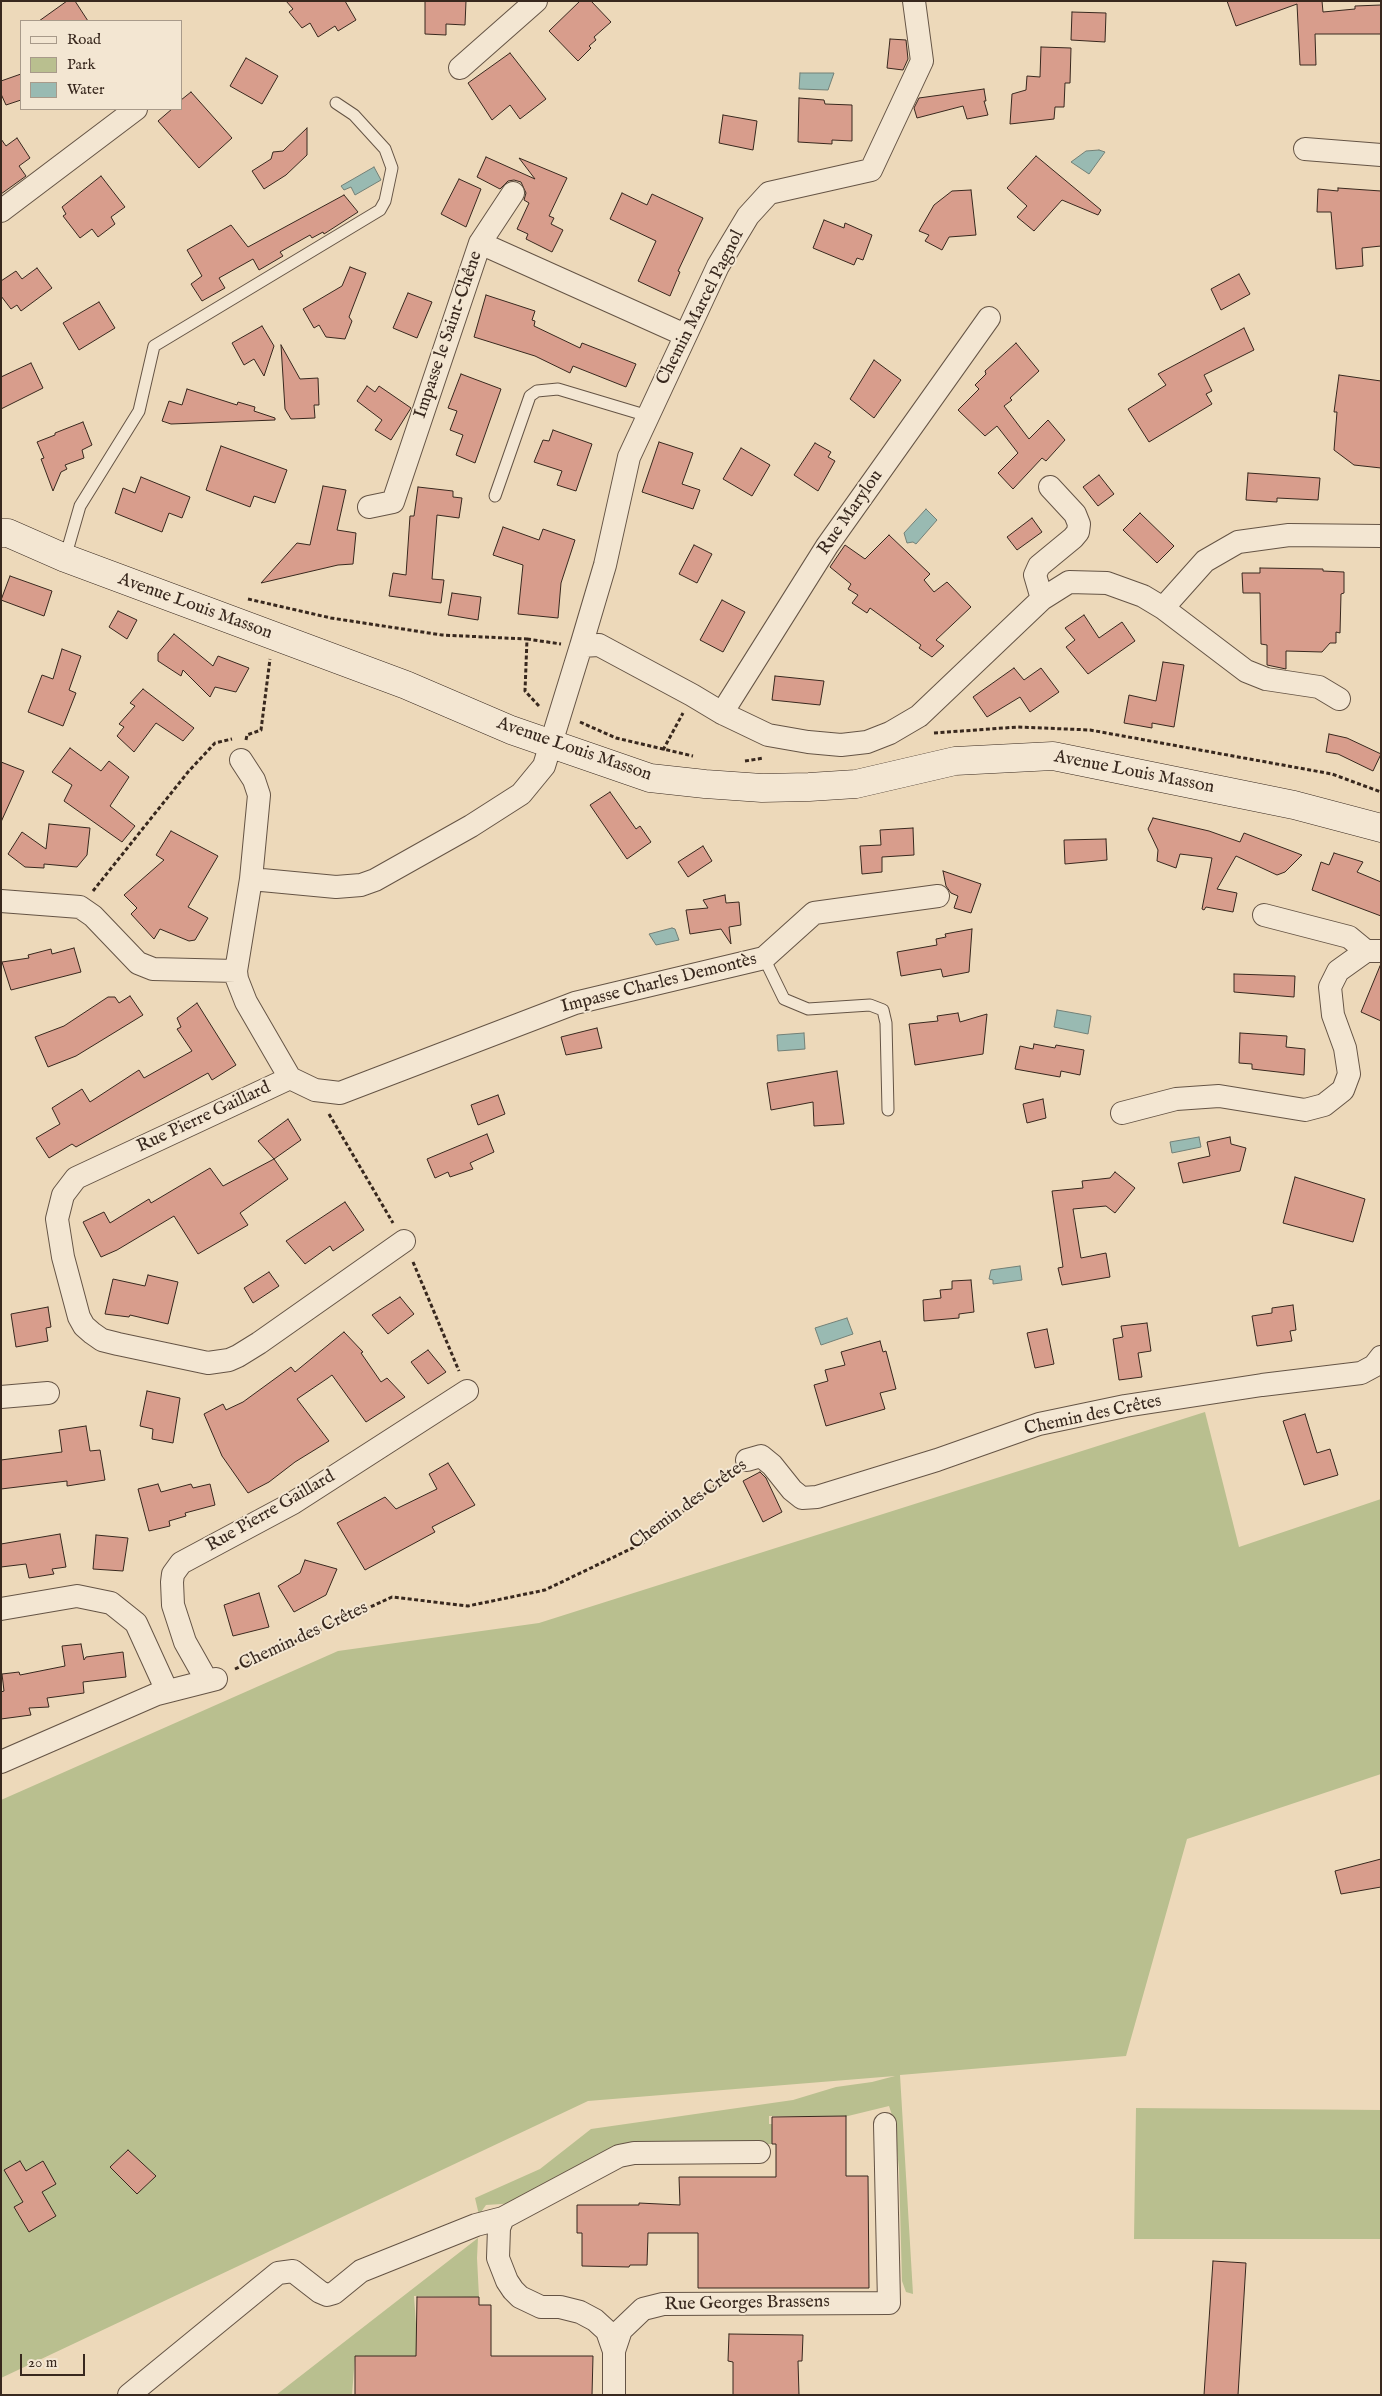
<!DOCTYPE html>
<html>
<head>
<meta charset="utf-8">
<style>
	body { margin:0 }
	#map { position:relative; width:1382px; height:2396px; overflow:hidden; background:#edd9ba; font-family:"IM FELL English",serif }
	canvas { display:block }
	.frame { position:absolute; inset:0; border:2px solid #38281e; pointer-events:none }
	.legend { position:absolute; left:20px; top:20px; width:162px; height:90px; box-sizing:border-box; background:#f3e6d2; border:1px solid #a89a8a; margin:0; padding:6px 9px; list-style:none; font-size:15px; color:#38281e }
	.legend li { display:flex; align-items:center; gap:10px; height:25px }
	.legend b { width:25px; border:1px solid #a89a8a }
	.scale { position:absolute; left:20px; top:2354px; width:65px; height:22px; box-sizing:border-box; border:2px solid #38281e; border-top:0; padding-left:6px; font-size:15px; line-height:18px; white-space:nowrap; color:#38281e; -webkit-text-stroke:4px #f3e6d2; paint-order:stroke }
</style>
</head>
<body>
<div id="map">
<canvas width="1382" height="2396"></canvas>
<div class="frame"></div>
<ul class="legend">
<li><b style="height:6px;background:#f3e6d2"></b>Road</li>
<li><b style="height:14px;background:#b9bf8f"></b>Park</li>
<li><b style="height:14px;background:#99bab2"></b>Water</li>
</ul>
<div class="scale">20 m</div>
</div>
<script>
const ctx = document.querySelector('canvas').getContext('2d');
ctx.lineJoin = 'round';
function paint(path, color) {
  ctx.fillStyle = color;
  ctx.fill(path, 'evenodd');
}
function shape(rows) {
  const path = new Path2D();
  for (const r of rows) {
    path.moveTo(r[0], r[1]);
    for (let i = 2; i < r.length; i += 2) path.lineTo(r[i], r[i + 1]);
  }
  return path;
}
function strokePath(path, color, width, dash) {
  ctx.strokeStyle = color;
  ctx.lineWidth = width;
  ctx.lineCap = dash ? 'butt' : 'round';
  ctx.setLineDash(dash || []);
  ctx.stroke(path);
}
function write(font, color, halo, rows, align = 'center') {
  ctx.font = font + ' "IM FELL English",serif';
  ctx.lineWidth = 4;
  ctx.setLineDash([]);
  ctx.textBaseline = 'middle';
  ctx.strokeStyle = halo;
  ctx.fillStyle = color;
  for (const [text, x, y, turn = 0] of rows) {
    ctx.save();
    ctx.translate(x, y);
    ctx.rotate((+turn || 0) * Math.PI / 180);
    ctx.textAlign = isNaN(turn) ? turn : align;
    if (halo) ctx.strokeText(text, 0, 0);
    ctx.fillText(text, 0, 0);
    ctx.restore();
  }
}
const green = shape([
	[1205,1412,1239,1547,1381,1499,1381,1774,1187,1839,1126,2056,900,2075,913,2294,906,2292,902,2281,899,2169,894,2121,889,2106,848,2116,769,2116,769,2124,772,2124,772,2144,647,2145,517,2203,486,2205,479,2215,475,2198,540,2169,591,2129,793,2100,836,2087,872,2082,895,2076,588,2101,1,2378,1,1800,338,1651,539,1623],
	[1136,2108,1381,2110,1381,2239,1134,2239],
	[478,2238,477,2258,479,2297,414,2296,416,2324,423,2325,421,2356,355,2356,352,2395,276,2395]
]);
const water = shape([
	[800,73,834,73,828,90,799,89,800,73],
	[1099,150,1105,152,1089,174,1071,162,1086,151,1099,150],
	[374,167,381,180,355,195,351,187,344,190,341,186,374,167],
	[926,509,937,520,916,544,913,542,907,543,904,533,926,509],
	[672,928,675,929,679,940,656,945,649,934,672,928],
	[1057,1010,1091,1016,1088,1034,1054,1027,1057,1010],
	[804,1033,805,1049,778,1051,777,1035,804,1033],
	[1199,1137,1201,1147,1172,1153,1170,1142,1199,1137],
	[1020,1266,1022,1280,993,1284,993,1280,989,1279,991,1270,1020,1266],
	[847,1318,853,1334,821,1345,815,1328,847,1318]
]);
const building = shape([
	[67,1,75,1,88,21,39,21,67,1],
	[286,1,345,1,356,20,338,31,335,26,318,37,310,23,302,28,289,12,293,9,286,1],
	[425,1,466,1,465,25,446,24,446,35,425,34,425,1],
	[580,1,591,1,611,22,594,37,596,40,589,46,591,48,578,61,549,31,580,1],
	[1227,1,1322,1,1323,12,1355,9,1355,6,1381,5,1381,34,1315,34,1316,65,1300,65,1297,4,1236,26,1227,1],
	[1072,12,1106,13,1105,42,1071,40,1072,12],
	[890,39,906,40,908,59,903,70,887,68,890,39],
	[1041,47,1071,48,1070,83,1065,83,1064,107,1055,107,1054,119,1010,124,1012,94,1026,90,1027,76,1040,77,1041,47],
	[510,53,546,99,520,119,510,105,492,120,468,83,510,53],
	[246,58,278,76,262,104,230,86,246,58],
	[21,74,21,100,6,105,1,94,1,81,21,74],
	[984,89,986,101,984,101,988,115,967,119,963,106,917,118,914,108,919,98,984,89],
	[191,92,232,138,199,168,158,121,172,109,181,109,181,100,191,92],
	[799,98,824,100,825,104,852,105,852,141,832,140,832,144,798,142,799,98],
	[723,115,757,121,753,150,719,143,723,115],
	[307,128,307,155,286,175,264,189,252,171,271,159,273,152,283,151,307,128],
	[17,138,30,158,19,166,26,176,1,194,1,139,6,146,17,138],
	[1036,156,1101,210,1098,215,1062,200,1034,231,1017,217,1027,206,1007,188,1036,156],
	[486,157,535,179,519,158,567,178,549,216,554,218,551,224,563,230,552,252,526,239,528,234,517,229,529,203,524,200,526,193,521,182,514,180,508,181,500,189,477,177,486,157],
	[101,176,125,207,111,217,115,224,98,237,92,229,80,238,63,216,66,214,62,207,101,176],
	[459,179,481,189,466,227,441,214,459,179],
	[1338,188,1381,191,1381,246,1362,248,1363,266,1336,269,1331,212,1317,212,1318,189,1338,191,1338,188],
	[971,190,976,235,949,237,942,250,925,241,929,235,919,231,934,205,952,191,971,190],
	[622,193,647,205,652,194,703,218,678,271,680,272,670,296,638,281,656,241,610,219,622,193],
	[344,195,358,212,324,234,323,232,312,238,310,235,280,252,283,256,259,270,253,259,219,278,225,288,202,301,191,284,202,276,187,250,231,225,248,247,344,195],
	[824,220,844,228,845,223,872,235,863,260,857,258,854,265,813,248,824,220],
	[350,267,366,273,349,317,352,321,345,339,326,337,319,325,314,328,303,309,342,286,350,267],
	[37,268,52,288,21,311,17,305,11,309,1,296,1,281,16,271,22,279,37,268],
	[1239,274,1250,294,1221,310,1211,289,1239,274],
	[408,293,432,302,417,338,393,328,408,293],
	[486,295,535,311,532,320,535,321,534,326,580,348,582,343,636,364,626,387,573,366,570,373,535,356,474,337,486,295],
	[99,302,115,328,79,350,63,323,99,302],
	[262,326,274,346,264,376,254,359,244,365,232,343,262,326],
	[1244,328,1254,350,1204,375,1212,391,1206,394,1212,404,1149,442,1128,409,1166,385,1158,374,1244,328],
	[1016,343,1039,371,1010,398,1012,400,1004,406,1029,439,1048,420,1065,440,1046,461,1042,458,1013,489,998,473,1018,453,997,426,985,436,958,410,979,389,975,385,986,374,985,371,1016,343],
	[281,345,300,379,318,378,319,405,314,405,315,418,291,419,285,409,281,345],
	[874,360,901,380,874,418,850,399,874,360],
	[31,363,43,388,1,409,1,377,31,363],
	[461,374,501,389,475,463,456,455,463,435,450,430,457,411,448,408,461,374],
	[1339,375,1381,381,1381,468,1354,465,1334,450,1337,412,1334,412,1339,375],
	[367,386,375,392,379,386,411,408,391,440,375,430,382,420,357,401,367,386],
	[187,389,237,405,238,402,255,407,254,411,275,418,275,420,171,424,162,421,169,401,182,405,187,389],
	[83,422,92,445,82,450,84,458,65,465,67,469,61,472,53,491,41,459,44,458,37,442,55,435,55,433,83,422],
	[553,430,592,444,576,491,557,485,562,471,534,462,543,440,549,441,553,430],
	[659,442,693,453,682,484,700,490,693,509,642,492,659,442],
	[815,443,831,452,828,457,835,461,818,491,794,475,815,443],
	[221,446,287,470,275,503,254,496,250,507,206,490,221,446],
	[741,448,770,465,752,496,723,479,741,448],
	[1248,473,1320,478,1318,500,1277,498,1277,502,1246,500,1248,473],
	[1099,475,1114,494,1098,506,1083,487,1099,475],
	[141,477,190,497,182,518,169,513,162,532,115,513,123,488,135,493,141,477],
	[323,486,346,490,337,530,356,533,353,564,338,565,261,583,297,543,310,545,323,486],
	[418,487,453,491,453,497,462,498,459,518,437,515,432,579,444,580,441,603,389,596,393,573,406,575,410,516,414,516,418,487],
	[1140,513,1174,546,1157,563,1123,530,1140,513],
	[1032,518,1042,532,1017,550,1007,537,1032,518],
	[503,527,539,540,543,529,575,540,561,583,558,618,518,614,523,565,493,555,503,527],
	[889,535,930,574,924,580,934,592,947,582,971,607,936,640,944,646,932,657,919,648,921,645,870,608,867,613,852,603,858,595,848,589,851,584,830,567,845,545,865,559,889,535],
	[694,545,712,554,697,583,679,574,694,545],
	[1260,568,1323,569,1323,571,1344,572,1344,593,1341,594,1340,633,1336,632,1336,643,1330,643,1322,652,1286,651,1286,669,1267,665,1267,645,1261,644,1260,593,1243,593,1242,573,1260,573,1260,568],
	[10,576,52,591,44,616,1,600,10,576],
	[452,593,481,597,478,620,448,615,452,593],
	[722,600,745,612,723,652,700,640,722,600],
	[118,611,137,620,127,639,109,627,118,611],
	[1084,615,1099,638,1122,622,1135,641,1088,674,1066,647,1075,640,1065,628,1084,615],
	[174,634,213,666,218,656,249,668,236,692,215,687,210,697,183,670,181,676,158,661,158,653,174,634],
	[62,649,81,656,69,690,76,693,63,726,28,712,42,675,53,679,62,649],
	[1163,662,1184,665,1174,727,1152,723,1152,728,1124,723,1129,695,1156,701,1163,662],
	[1014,668,1024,680,1041,668,1059,692,1030,712,1020,697,987,717,973,697,1014,668],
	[775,676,824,681,820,705,772,700,775,676],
	[143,689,194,728,183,741,156,723,134,752,117,736,124,727,119,724,135,706,130,703,143,689],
	[1329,734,1347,738,1381,754,1373,771,1338,754,1326,752,1329,734],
	[70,748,101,771,109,761,129,777,110,806,135,826,122,842,64,801,72,785,52,772,70,748],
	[1,762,24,771,1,822,1,762],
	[610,792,636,829,640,826,651,842,627,859,590,805,610,792],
	[1153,818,1209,831,1240,842,1244,833,1302,855,1285,872,1277,875,1236,856,1217,889,1237,893,1233,912,1206,907,1204,910,1202,909,1212,858,1180,854,1176,868,1157,861,1158,850,1148,829,1153,818],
	[49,824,90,828,87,855,77,867,44,864,44,868,25,867,8,854,22,832,46,849,49,824],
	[913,828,914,855,882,857,882,872,862,874,860,846,881,845,880,830,913,828],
	[171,831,218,856,188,907,208,918,195,940,189,941,160,929,154,939,131,914,137,908,124,895,164,860,156,855,171,831],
	[1106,839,1107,860,1065,864,1064,840,1106,839],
	[703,846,712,861,688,877,678,862,703,846],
	[1334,853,1363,862,1357,872,1381,882,1381,916,1312,890,1321,862,1329,865,1334,853],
	[943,871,981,884,971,913,954,908,958,896,951,893,946,886,943,871],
	[725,895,726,903,739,902,741,925,729,927,731,944,721,929,690,934,686,910,708,908,703,900,725,895],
	[972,929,969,972,943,977,941,969,901,976,897,952,937,945,936,939,946,937,945,934,972,929],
	[74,948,81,972,11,990,2,962,29,958,28,955,51,949,52,954,74,948],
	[1380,966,1381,966,1381,1021,1361,1012,1380,966],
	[1234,974,1295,976,1294,997,1234,992,1234,974],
	[130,996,143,1015,76,1056,48,1067,35,1037,64,1026,108,997,115,997,119,1003,130,996],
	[197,1003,236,1065,212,1080,208,1073,76,1147,72,1144,49,1158,36,1138,60,1124,52,1108,82,1089,90,1102,139,1070,144,1078,192,1051,177,1029,181,1027,177,1018,197,1003],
	[958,1013,960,1022,987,1014,983,1054,915,1065,909,1024,938,1021,937,1016,958,1013],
	[597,1028,602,1048,566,1055,561,1037,597,1028],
	[1240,1033,1287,1036,1286,1047,1305,1049,1304,1075,1252,1069,1252,1064,1239,1063,1240,1033],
	[1034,1044,1055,1048,1056,1045,1084,1050,1080,1075,1061,1071,1060,1077,1015,1069,1020,1046,1033,1049,1034,1044],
	[837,1071,844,1124,814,1126,813,1102,771,1110,767,1083,837,1071],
	[498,1095,505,1114,478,1125,471,1105,498,1095],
	[1043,1099,1046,1118,1027,1123,1023,1104,1043,1099],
	[288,1119,301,1140,274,1159,258,1141,288,1119],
	[487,1134,494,1152,470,1163,473,1169,450,1177,448,1172,435,1178,427,1159,487,1134],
	[1230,1137,1231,1144,1246,1148,1240,1171,1183,1183,1178,1163,1210,1156,1207,1142,1230,1137],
	[274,1159,288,1179,240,1213,248,1225,198,1254,174,1216,117,1250,101,1257,83,1222,104,1212,110,1223,149,1199,151,1203,210,1168,223,1186,274,1159],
	[1115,1172,1135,1188,1115,1213,1106,1206,1073,1209,1081,1258,1106,1253,1110,1277,1062,1285,1058,1268,1063,1267,1052,1191,1083,1188,1082,1181,1110,1178,1115,1172],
	[1295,1177,1365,1199,1353,1242,1283,1223,1295,1177],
	[345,1202,364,1230,333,1251,330,1246,305,1264,286,1241,345,1202],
	[269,1272,279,1286,253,1303,244,1288,269,1272],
	[148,1275,178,1282,168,1324,130,1315,129,1317,105,1314,113,1279,145,1286,148,1275],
	[971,1280,974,1312,959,1314,959,1318,924,1321,923,1300,941,1298,940,1290,952,1289,952,1281,971,1280],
	[400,1297,414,1314,388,1334,372,1315,400,1297],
	[1293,1305,1296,1330,1290,1331,1292,1341,1257,1346,1252,1316,1272,1313,1272,1308,1293,1305],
	[48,1307,51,1327,46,1328,48,1341,16,1347,11,1314,48,1307],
	[1147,1323,1151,1351,1138,1353,1142,1377,1119,1380,1113,1339,1123,1337,1121,1326,1147,1323],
	[1047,1329,1054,1364,1035,1368,1027,1333,1047,1329],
	[344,1332,363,1352,361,1353,381,1382,387,1378,405,1397,366,1422,332,1375,328,1378,297,1399,329,1441,295,1462,269,1482,248,1493,222,1456,204,1414,223,1404,226,1410,243,1402,291,1367,295,1372,344,1332],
	[880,1341,883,1352,886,1351,896,1389,880,1393,885,1409,826,1426,814,1385,828,1381,825,1370,845,1365,841,1352,880,1341],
	[428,1350,446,1372,428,1384,411,1362,428,1350],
	[147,1391,180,1398,173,1443,152,1439,153,1429,140,1426,147,1391],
	[1305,1414,1317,1453,1330,1449,1338,1475,1304,1485,1283,1421,1305,1414],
	[86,1426,90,1451,100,1450,105,1480,67,1486,67,1481,1,1489,1,1460,62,1452,59,1430,86,1426],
	[448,1463,475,1505,432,1527,435,1532,365,1570,337,1523,385,1497,396,1509,437,1489,429,1474,448,1463],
	[760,1472,766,1478,782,1512,763,1522,743,1481,760,1472],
	[158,1484,161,1492,191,1484,193,1488,210,1484,215,1505,185,1513,186,1516,169,1521,170,1526,149,1531,138,1489,158,1484],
	[60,1534,66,1567,52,1569,54,1574,29,1578,26,1564,1,1567,1,1544,60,1534],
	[96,1535,128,1538,123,1571,93,1569,96,1535],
	[305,1560,337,1569,326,1595,294,1612,278,1586,300,1573,305,1560],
	[259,1593,269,1627,233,1636,224,1605,259,1593],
	[81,1644,84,1660,86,1657,123,1652,126,1677,83,1682,84,1693,47,1698,49,1707,29,1708,31,1715,1,1719,1,1692,4,1691,2,1674,19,1672,20,1675,65,1666,62,1646,81,1644],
	[1381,1859,1381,1887,1341,1894,1335,1871,1381,1859],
	[846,2116,846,2176,868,2176,869,2288,698,2288,698,2233,648,2233,647,2265,630,2265,629,2267,582,2266,582,2233,577,2233,577,2205,639,2205,639,2203,680,2205,679,2177,776,2177,776,2144,772,2144,772,2117,846,2116],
	[128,2150,156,2176,137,2194,110,2167,128,2150],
	[20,2161,26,2171,43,2161,56,2184,42,2192,56,2216,29,2232,14,2207,23,2202,4,2170,20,2161],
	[1213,2261,1246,2263,1238,2395,1204,2395,1213,2261],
	[417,2297,479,2297,479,2305,491,2305,491,2356,593,2356,592,2395,355,2395,355,2356,416,2356,417,2297],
	[729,2334,803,2335,802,2361,798,2361,799,2395,733,2395,733,2362,728,2361,729,2334]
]);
const path = shape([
	[248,599,331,618,442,635,527,639,525,691,539,706],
	[527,639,561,644],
	[580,722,616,738,693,756],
	[934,733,1018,727,1090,730,1332,774,1381,792],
	[246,740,247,735,261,730,270,659],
	[663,750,683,713],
	[745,761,764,758],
	[93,891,188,772,215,743,232,739],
	[329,1114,393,1223],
	[413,1262,459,1371],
	[235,1669,392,1597,468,1606,545,1590,643,1543,731,1473]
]);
const lane = shape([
	[495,496,530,396,537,391,558,389,648,416],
	[65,558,80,506,139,411,154,346,380,210,385,201,392,168,385,149,354,115,336,103],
	[764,958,784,999,808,1009,870,1005,883,1010,886,1023,888,1110]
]);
const street = shape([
	[460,68,536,1],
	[1305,149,1381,155],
	[1,211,136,109],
	[480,243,513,193],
	[369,507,393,502,480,243,685,335],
	[1042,599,1035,575,1039,566,1073,538,1078,532,1079,524,1075,514,1050,487],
	[1163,608,1246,671,1266,679,1319,687,1339,699],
	[581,646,605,565,629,457,718,266,748,216,769,193,871,170,922,61,914,1],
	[722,713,827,546,989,318],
	[241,760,254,780,259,795,251,879],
	[1,901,80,907,93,916,138,963,153,969,236,971],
	[1264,915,1349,937,1366,951],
	[290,1078,315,1090,340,1093,575,1003,764,958,814,913,938,896],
	[1122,1113,1176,1099,1219,1096,1305,1110,1324,1105,1343,1090,1349,1074,1345,1048,1333,1015,1330,987,1338,971,1366,951,1381,951],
	[404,1241,259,1343,238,1356,229,1360,208,1363,118,1344,102,1340,92,1333,84,1326,79,1317,63,1257,57,1219,63,1195,76,1178,290,1078,246,1002,237,979,236,971,251,879,336,887,361,885,375,880,471,826,521,794,544,766,581,646,599,645,692,695,722,713,768,735,808,742,841,745,867,742,890,733,919,716,1042,599,1069,582,1107,583,1143,596,1163,608,1205,561,1238,542,1289,535,1381,536],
	[1,1397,48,1393],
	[747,1460,761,1456,772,1465,792,1490,802,1498,817,1497,937,1460,1039,1424,1125,1406,1262,1385,1361,1373,1374,1366,1381,1357],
	[1,1609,77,1596,111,1603,136,1623,167,1691],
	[207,1681,185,1642,173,1605,172,1582,173,1574,181,1563,293,1503,467,1391],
	[1,1762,157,1694,216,1679],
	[614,2351,607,2331,595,2320,580,2312,560,2307,541,2307,520,2297,513,2290,507,2281,498,2258,499,2228,503,2218,619,2156,634,2153,759,2152],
	[129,2395,278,2273,293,2271,320,2292,327,2295,334,2293,361,2271,476,2225,503,2218],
	[614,2395,614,2351,621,2330,643,2309,663,2304,889,2303,885,2124]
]);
const secondary = shape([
	[1,533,8,533,65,558,406,685,511,730,650,778,705,784,762,788,809,787,856,784,955,761,1053,756,1294,805,1381,828]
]);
const streetNames = [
	["Chemin Marcel Pagnol",701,308,-63],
	["Impasse le Saint-Chêne",449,335,-71],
	["Rue Marylou",851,513,-55],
	["Avenue Louis Masson",195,607,20],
	["Avenue Louis Masson",574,750,19],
	["Avenue Louis Masson",1134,773,11],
	["Impasse Charles Demontès",659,984,-14],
	["Rue Pierre Gaillard",204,1118,-25],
	["Chemin des Crêtes",1093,1416,-12],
	["Chemin des Crêtes",689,1505,-36],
	["Rue Pierre Gaillard",271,1512,-30],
	["Chemin des Crêtes",304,1637,-25],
	["Rue Georges Brassens",747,2304,-1]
];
paint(green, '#b9bf8f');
paint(water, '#99bab2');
strokePath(water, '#728077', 1);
paint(building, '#d89d8c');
strokePath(building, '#38281e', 1);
strokePath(lane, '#655445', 13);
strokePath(street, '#655445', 24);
strokePath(secondary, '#38281e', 29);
strokePath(path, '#38281e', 3, [4, 2.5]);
strokePath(lane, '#f3e6d2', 11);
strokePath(street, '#f3e6d2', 22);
strokePath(secondary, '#f3e6d2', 28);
write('18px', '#38281e', '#f3e6d2', streetNames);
</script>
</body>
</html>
